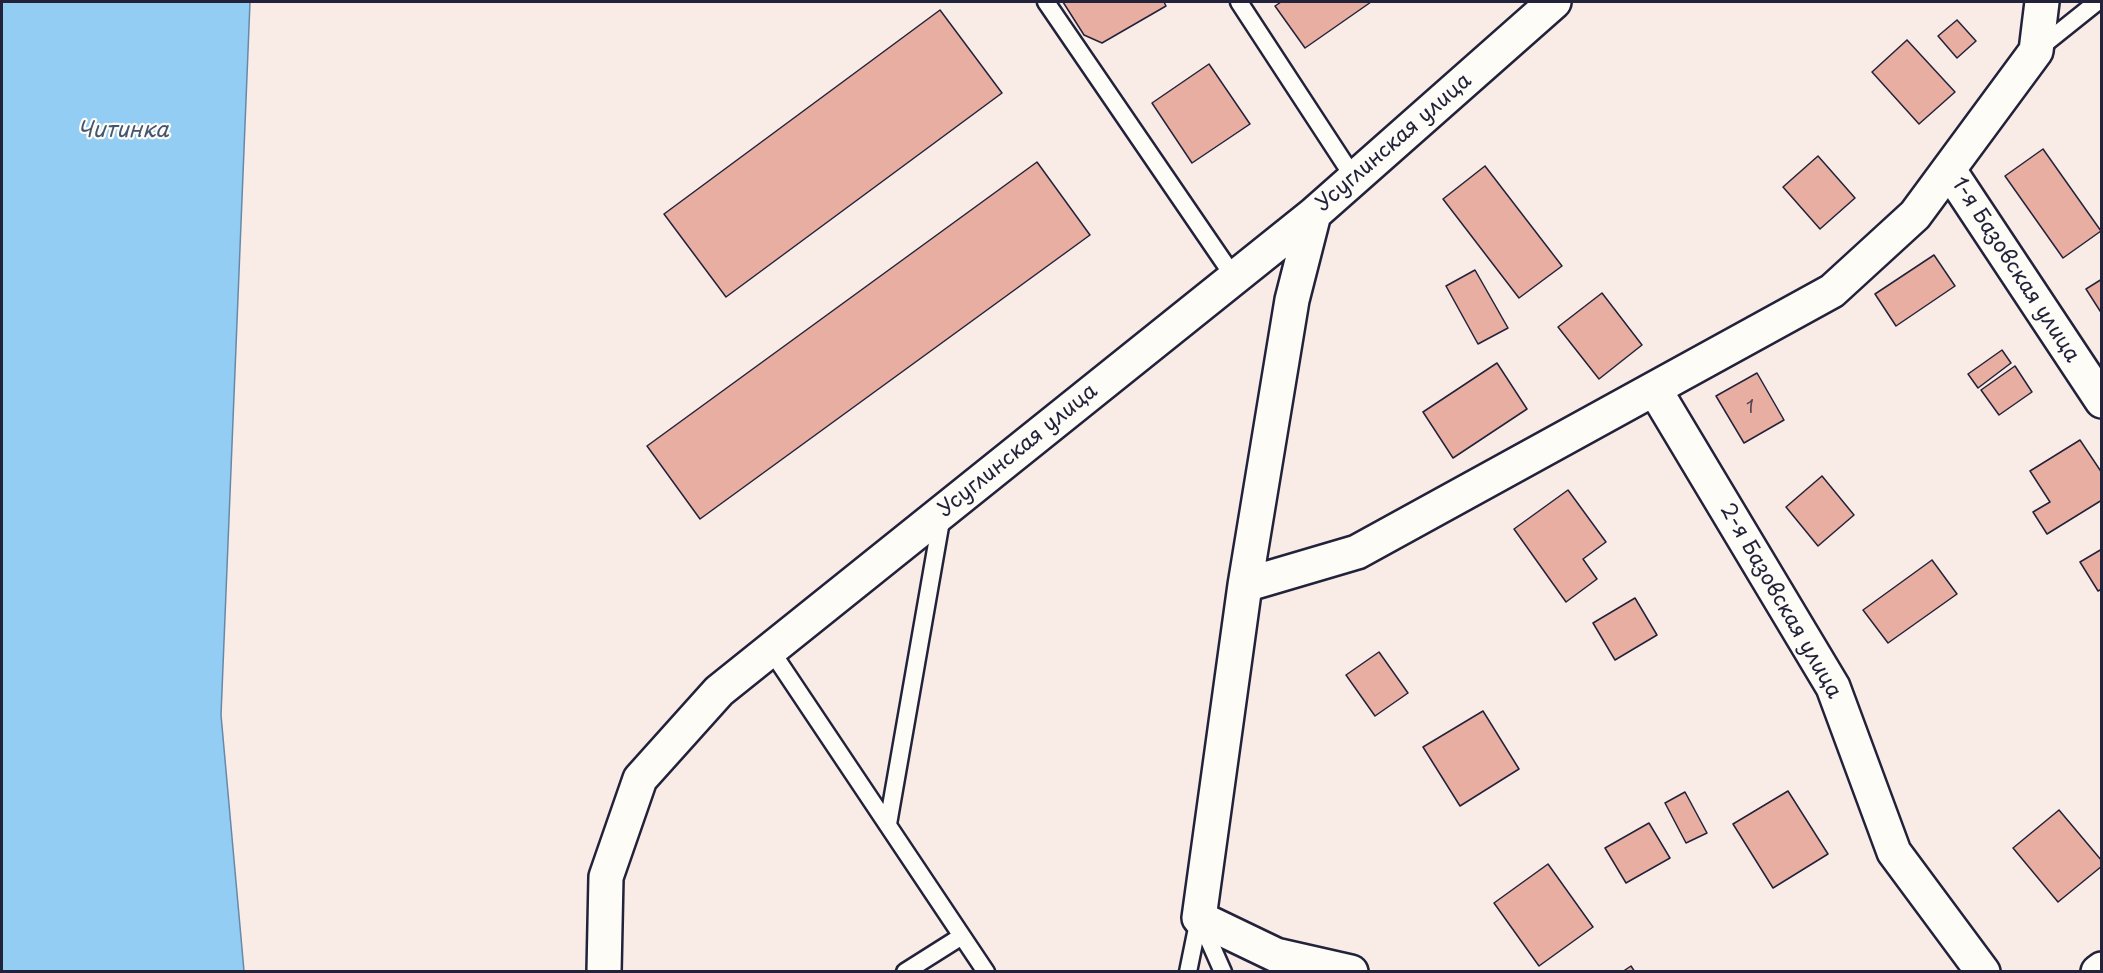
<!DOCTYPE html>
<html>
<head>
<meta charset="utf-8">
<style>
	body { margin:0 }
	#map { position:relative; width:2103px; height:973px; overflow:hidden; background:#f9ece6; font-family:"Playpen Sans",sans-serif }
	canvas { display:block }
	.frame { position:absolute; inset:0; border:3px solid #22223b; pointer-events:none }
</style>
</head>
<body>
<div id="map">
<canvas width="2103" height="973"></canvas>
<div class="frame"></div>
</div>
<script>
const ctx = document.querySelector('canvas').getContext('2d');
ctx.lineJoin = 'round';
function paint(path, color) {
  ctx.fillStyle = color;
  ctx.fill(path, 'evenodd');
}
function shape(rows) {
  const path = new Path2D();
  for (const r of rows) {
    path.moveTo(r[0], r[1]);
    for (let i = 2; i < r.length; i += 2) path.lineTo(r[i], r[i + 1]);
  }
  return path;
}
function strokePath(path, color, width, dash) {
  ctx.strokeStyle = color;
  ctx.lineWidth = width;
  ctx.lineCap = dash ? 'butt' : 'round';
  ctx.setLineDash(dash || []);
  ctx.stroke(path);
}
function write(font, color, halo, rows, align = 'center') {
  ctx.font = font + ' "Playpen Sans",sans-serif';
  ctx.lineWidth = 4.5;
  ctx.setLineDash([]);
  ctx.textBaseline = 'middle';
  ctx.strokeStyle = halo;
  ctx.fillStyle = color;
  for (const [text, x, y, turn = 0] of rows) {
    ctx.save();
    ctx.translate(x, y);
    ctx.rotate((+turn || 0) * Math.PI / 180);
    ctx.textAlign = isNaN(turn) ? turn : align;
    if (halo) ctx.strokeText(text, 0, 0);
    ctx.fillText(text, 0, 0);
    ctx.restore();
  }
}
const water = shape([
	[2,2,250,2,221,715,244,971,2,971,2,2]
]);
const building = shape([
	[1063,2,1164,2,1166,6,1102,43,1084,35,1063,2],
	[1281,2,1371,2,1305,48,1275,6,1281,2],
	[940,10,1002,93,726,297,664,214,940,10],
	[1957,20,1976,41,1957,58,1938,36,1957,20],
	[1907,40,1955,92,1919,124,1872,72,1907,40],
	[1209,64,1250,124,1192,163,1152,103,1209,64],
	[2043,149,2101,231,2063,258,2005,176,2043,149],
	[1818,156,1855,198,1820,229,1783,187,1818,156],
	[1037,162,1090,235,700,519,647,446,1037,162],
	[1485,166,1562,266,1519,298,1443,199,1485,166],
	[1934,255,1955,286,1896,326,1875,294,1934,255],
	[1475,270,1508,328,1478,344,1446,286,1475,270],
	[2102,279,2102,314,2086,289,2102,279],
	[1602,293,1642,345,1599,379,1558,327,1602,293],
	[2002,350,2011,363,1978,388,1968,374,2002,350],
	[1497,363,1527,409,1453,458,1423,412,1497,363],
	[2015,366,2032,392,1999,415,1981,390,2015,366],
	[1757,373,1784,420,1744,443,1716,396,1757,373],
	[2080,440,2102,473,2102,500,2047,534,2033,512,2050,502,2030,471,2080,440],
	[1822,476,1854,515,1818,546,1786,507,1822,476],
	[1568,490,1606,542,1583,559,1597,579,1566,602,1514,529,1568,490],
	[2102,549,2102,589,2098,591,2080,562,2102,549],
	[1932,560,1957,594,1888,643,1863,610,1932,560],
	[1635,598,1657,635,1615,660,1593,623,1635,598],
	[1379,652,1408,693,1375,716,1346,675,1379,652],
	[1483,711,1519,769,1460,806,1423,747,1483,711],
	[1788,791,1828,854,1773,888,1733,824,1788,791],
	[1685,792,1707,833,1686,843,1665,803,1685,792],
	[2059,810,2102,861,2102,866,2058,902,2013,848,2059,810],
	[1649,823,1670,858,1626,883,1605,848,1649,823],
	[1548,864,1593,927,1539,966,1494,903,1548,864],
	[1631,966,1635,972,1622,972,1631,966]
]);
const service = shape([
	[1046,2,1234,277],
	[1239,2,1354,178],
	[2037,50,2097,2],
	[770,649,986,972],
	[888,824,942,515],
	[1200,920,1223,972],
	[905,972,962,936],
	[1188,972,1199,918]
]);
const minor = shape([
	[1949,170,2102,401],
	[1314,214,1292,300,1245,585,1199,918,1276,955,1351,972],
	[1655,390,1833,687,1894,852,1983,972],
	[1245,585,1357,552,1832,291,1915,215,2036,51,2042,2],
	[604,972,606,877,640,779,719,691,1314,214,1554,2],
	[2098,972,2102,969]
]);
const numberNames = [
	["1",1750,408]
];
const streetNames = [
	["Усуглинская улица",1394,143,-41],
	["1-я Базовская улица",2015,270,57],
	["Усуглинская улица",1018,451,-39],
	["2-я Базовская улица",1780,601,60]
];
const waterNames = [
	["Читинка",123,131]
];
paint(water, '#93cdf3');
strokePath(water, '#6689a9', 1.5);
paint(building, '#e7aea1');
strokePath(building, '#22223b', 1.5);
strokePath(service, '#22223b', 21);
strokePath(minor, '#22223b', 38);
strokePath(service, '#fdfcf7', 16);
strokePath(minor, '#fdfcf7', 33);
write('18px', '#534554', null, numberNames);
write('21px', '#22223b', '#fdfcf7', streetNames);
write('italic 22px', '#445572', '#fdfcf7', waterNames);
</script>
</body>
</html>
